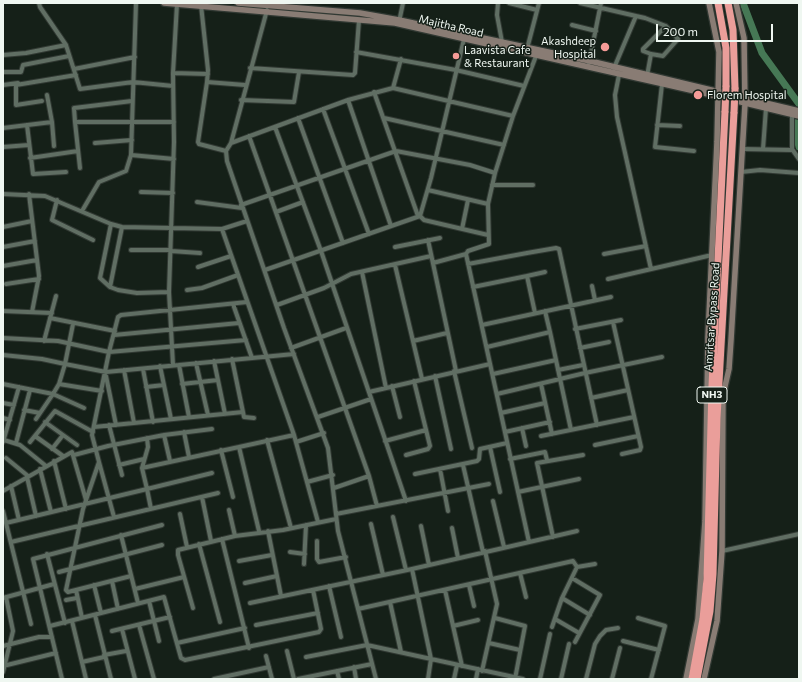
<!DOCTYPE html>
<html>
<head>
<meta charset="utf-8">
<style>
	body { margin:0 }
	#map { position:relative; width:802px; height:682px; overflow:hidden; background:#152018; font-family:Commissioner,sans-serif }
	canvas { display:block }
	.frame { position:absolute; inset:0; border:4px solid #eff7f1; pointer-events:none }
	.scale { position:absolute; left:656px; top:24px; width:117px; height:18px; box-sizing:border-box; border:2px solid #eff7f1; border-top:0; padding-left:5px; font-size:12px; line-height:14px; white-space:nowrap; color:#eff7f1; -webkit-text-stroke:3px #152018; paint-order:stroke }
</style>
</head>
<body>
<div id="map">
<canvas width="802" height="682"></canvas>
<div class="frame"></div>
<div class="scale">200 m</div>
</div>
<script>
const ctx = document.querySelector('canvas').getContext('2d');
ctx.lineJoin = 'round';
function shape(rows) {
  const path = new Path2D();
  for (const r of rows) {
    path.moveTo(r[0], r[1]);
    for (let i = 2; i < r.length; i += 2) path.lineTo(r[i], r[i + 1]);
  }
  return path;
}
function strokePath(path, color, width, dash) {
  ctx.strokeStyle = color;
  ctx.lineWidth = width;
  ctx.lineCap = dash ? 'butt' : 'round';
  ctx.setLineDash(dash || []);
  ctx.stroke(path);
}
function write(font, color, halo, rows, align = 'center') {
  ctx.font = font + ' Commissioner,sans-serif';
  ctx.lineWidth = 3;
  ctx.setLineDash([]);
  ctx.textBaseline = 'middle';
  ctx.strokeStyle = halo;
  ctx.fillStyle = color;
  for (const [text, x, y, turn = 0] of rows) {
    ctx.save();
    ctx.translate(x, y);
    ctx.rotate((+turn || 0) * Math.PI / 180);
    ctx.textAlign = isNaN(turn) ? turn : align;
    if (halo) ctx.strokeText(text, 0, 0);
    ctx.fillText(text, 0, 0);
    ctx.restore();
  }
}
const river = shape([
	[743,3,762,53,799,104],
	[799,110,796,133,799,147]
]);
const street = shape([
	[136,3,131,155,174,159],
	[498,3,497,15,502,42],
	[509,3,537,10],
	[580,3,636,16],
	[201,5,208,70,207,82],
	[267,10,231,143,226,151,227,161,284,328,328,448,338,531,376,679],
	[399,22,403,3],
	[572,25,596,31],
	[66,45,80,89,133,82,173,86],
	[527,49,539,3],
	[356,52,456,70,524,86],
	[651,54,663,56,678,39,666,26],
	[3,55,26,53,66,45,40,7,39,3],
	[589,63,601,3],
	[250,68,353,75,355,73,359,20],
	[614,68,636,16,645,18,666,26,643,49,643,51,651,54,647,76],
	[74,69,135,57],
	[3,72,21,72,23,65,69,56],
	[173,73,208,74],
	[619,75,615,95,617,117,651,269],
	[662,84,655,147,694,151],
	[3,85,18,83],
	[393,88,401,59],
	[374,92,418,216],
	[241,100,294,102,299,72],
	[348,100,391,226],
	[42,101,16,105,16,85,76,75],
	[323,109,369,234],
	[792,115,792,149,799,159],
	[298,118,343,243],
	[384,118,504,145],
	[52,122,54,146],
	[75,122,74,108,132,101],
	[27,125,33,174,66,172],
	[657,125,680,126],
	[275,127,321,251,406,501],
	[3,128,52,122,47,95],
	[249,136,369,476,334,488],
	[95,143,132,140],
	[231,143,348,100,393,88,513,116],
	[3,147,29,145],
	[742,149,792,150],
	[763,149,766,108],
	[226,151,199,144,198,142,207,82,245,85],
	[30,158,78,151],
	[80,168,75,122,174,122],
	[741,172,760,170,799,173],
	[492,185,533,185],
	[428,190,488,204],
	[141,192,173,193],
	[3,194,45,196,111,224,122,227,222,229,247,221],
	[29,194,39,276,32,312],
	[57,200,52,220,93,240],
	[197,202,242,208],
	[241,205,396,151,470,165,495,173],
	[82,211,99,182,126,171,131,155],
	[276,212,303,202],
	[420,216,424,220,488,235],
	[111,224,100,278,110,287,122,227],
	[3,227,32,221],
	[222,229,294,435,318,522],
	[462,229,468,200],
	[428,240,456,371],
	[3,247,35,241],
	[395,247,440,238],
	[131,250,171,250],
	[171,251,200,253],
	[466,254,529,542],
	[604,254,646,246],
	[433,263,466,254,468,251,489,244,488,204,495,173,513,116,536,56],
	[468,264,527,253,556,248,559,249,597,425],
	[395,265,422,379],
	[3,266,37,260],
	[198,267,231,256],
	[265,270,420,216,431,178,464,39],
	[362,272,386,388],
	[527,276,545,272],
	[608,279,712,255],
	[6,284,39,279],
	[592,286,595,300],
	[110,287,118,290,137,293,169,292],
	[473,287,527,276,535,313],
	[187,290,202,288,238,275],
	[233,304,252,358],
	[277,305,324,288,351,274,431,256],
	[3,311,52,313],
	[545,311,550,332],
	[50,318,115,331],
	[613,322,641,447,640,450,622,454],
	[482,325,611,297],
	[575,329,621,320],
	[114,335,239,323],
	[3,338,58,341,109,352,246,340],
	[44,341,56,296],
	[413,341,447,333],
	[487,347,550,332,571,430],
	[291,348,346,328],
	[580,348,609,342],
	[3,355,42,359,65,364,73,324],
	[232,359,244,417,254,418],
	[214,361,225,414],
	[196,363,208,415],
	[173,365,169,292,174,142,173,73,177,4],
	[179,365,189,417],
	[160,366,171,419],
	[143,369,153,422],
	[124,370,134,423],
	[558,370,583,365],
	[454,371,472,448],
	[493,374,556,360],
	[106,376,116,425],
	[435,376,451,449],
	[3,384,53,394,59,384,65,364,106,372,294,354],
	[59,384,102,391],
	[182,384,218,380],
	[541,384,552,434],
	[392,386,400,417],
	[146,387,164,385],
	[369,392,490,364],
	[497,394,585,373,662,357],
	[591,398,628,390],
	[3,403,14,405],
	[24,410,40,413],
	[501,413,545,403],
	[318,417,371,399],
	[3,418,10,420],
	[36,419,53,394,84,408],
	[45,422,77,445],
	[109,425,122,475],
	[94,427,243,412],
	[522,428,526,446],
	[184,432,189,457],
	[505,432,550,422],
	[164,435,170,461],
	[35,436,63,456],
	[541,436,634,417],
	[147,438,148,447,142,468,147,489,212,473],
	[4,440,20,445,46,466],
	[267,440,291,528],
	[385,441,426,430],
	[3,442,19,387],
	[30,442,55,411,93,432],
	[296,442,324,433],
	[16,443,30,390],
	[595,445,638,436],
	[490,447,500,492],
	[52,449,63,435],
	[221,450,233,497],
	[74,455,108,446,164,435,212,429],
	[406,455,428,449,430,446,414,381],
	[6,458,28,476],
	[510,459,545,452,547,460],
	[54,461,66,509],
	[99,462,114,517],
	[119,465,144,459],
	[463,465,483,552],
	[142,468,239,447],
	[40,469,51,512],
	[440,469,448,511],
	[415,474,477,461,479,459,480,449,507,443],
	[369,476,377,506],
	[27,477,36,516],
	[307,482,333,475],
	[11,486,19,520],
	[3,491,72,452,86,500],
	[518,492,579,479],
	[202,497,211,541],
	[493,501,504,547],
	[229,510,235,536],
	[3,511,31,624],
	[180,514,187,547],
	[336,514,489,484],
	[393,517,406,570],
	[6,523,147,489,151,509],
	[371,524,383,575],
	[421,526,429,565],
	[452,528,458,558],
	[259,531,239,447,294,435],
	[268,531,281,596],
	[121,535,138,603],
	[553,537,537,463,583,455],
	[222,539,249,648],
	[317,541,317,559,319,562,346,557],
	[11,542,218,493],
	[199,544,220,622],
	[722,551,799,534],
	[290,552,305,554],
	[47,554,65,623],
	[239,561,272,555],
	[304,564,306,525],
	[577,567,595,564],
	[412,569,431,659,428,679],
	[59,572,162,545],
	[520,573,526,597],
	[131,576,68,592,66,590,83,509,99,462,92,435,109,352,118,317,121,315,247,302],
	[572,578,600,595,575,642],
	[112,581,118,609],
	[245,583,277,576],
	[94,585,101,613],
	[469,585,474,606],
	[329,586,341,637],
	[135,589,184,577],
	[76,590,82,618],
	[445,590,462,666],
	[3,598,54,584],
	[562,598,590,615],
	[66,600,77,598],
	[149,601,159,641],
	[390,602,401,652],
	[250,603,412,569,577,531],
	[193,608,178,555,178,550,235,536,283,530,336,519],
	[358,609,573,561,577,567,562,598,552,627],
	[95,615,111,679],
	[495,618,525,626,515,679],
	[638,618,665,626,651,679],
	[555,619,579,633],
	[72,621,86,679],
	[139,625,154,679],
	[256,625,318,613],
	[50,626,164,597,181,658,185,660,319,632,321,629,313,590],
	[453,626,478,620],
	[122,629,135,679],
	[112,631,170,617],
	[623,641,659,650],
	[177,643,245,628],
	[489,643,520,650],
	[3,646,39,637,52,637],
	[287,651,294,679],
	[104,655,126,651],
	[266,656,272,679],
	[306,657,367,645,523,679],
	[82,662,104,657],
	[3,666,56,653],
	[354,667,356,679],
	[337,671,339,679],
	[482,671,497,604,485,551],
	[3,672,13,631,6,597],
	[62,679,33,559,162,525],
	[214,679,269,667],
	[298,679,372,664],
	[454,679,457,665],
	[476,679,478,669],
	[540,679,550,634],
	[561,679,569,644],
	[586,679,595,644,600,636,606,630,618,628],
	[612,679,620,648]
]);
const secondary = shape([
	[164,3,395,23,708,94,799,116],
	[238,3,360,13,399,20,590,61,799,111],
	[686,679,698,619,705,521,708,337,717,142,719,52,709,3],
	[704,679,717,621,722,551,723,395,729,369,731,340,745,104,744,38,736,3]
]);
const highway = shape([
	[718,3,726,48,726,87],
	[728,3,733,30,735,89],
	[692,679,703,619,707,579,712,386,725,111],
	[697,679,710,611,713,574,717,418,734,112]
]);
const highwayBridge = shape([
	[725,111,726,87],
	[734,112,735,89]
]);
const markers = [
	[605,47,5,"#f59b97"],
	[456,56,4,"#f59b97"],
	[698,95,5,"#f59b97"]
];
const shields = [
	[712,395,30]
];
const shieldNames = [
	["NH3",712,395]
];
const streetNames = [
	["Majitha Road",451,26,13],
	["Amritsar Bypass Road",712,317,-86]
];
const poiNames = [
	["Akashdeep",596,41,"right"],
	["Hospital",596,54,"right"],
	["Laavista Cafe",464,50],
	["& Restaurant",464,63],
	["Florem Hospital",707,95]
];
strokePath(river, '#467855', 7);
strokePath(street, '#313933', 6);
strokePath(secondary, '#313933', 8);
strokePath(highway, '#313933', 9);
strokePath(street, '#606e63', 4);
strokePath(secondary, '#897c74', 5.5);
strokePath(highway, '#ea9e9a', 7);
strokePath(highwayBridge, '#313933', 9, []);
strokePath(highwayBridge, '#ea9e9a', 7);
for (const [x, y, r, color] of markers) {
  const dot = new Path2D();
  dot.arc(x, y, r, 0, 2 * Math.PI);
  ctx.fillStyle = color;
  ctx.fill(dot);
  strokePath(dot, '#152018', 1.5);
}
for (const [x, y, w] of shields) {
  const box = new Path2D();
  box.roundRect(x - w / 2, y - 8, w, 16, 3);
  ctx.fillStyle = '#152018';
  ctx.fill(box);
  strokePath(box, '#eff7f1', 1);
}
write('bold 10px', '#eff7f1', null, shieldNames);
write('11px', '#eff7f1', '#152018', streetNames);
write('11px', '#eff7f1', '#152018', poiNames, 'left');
</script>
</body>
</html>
